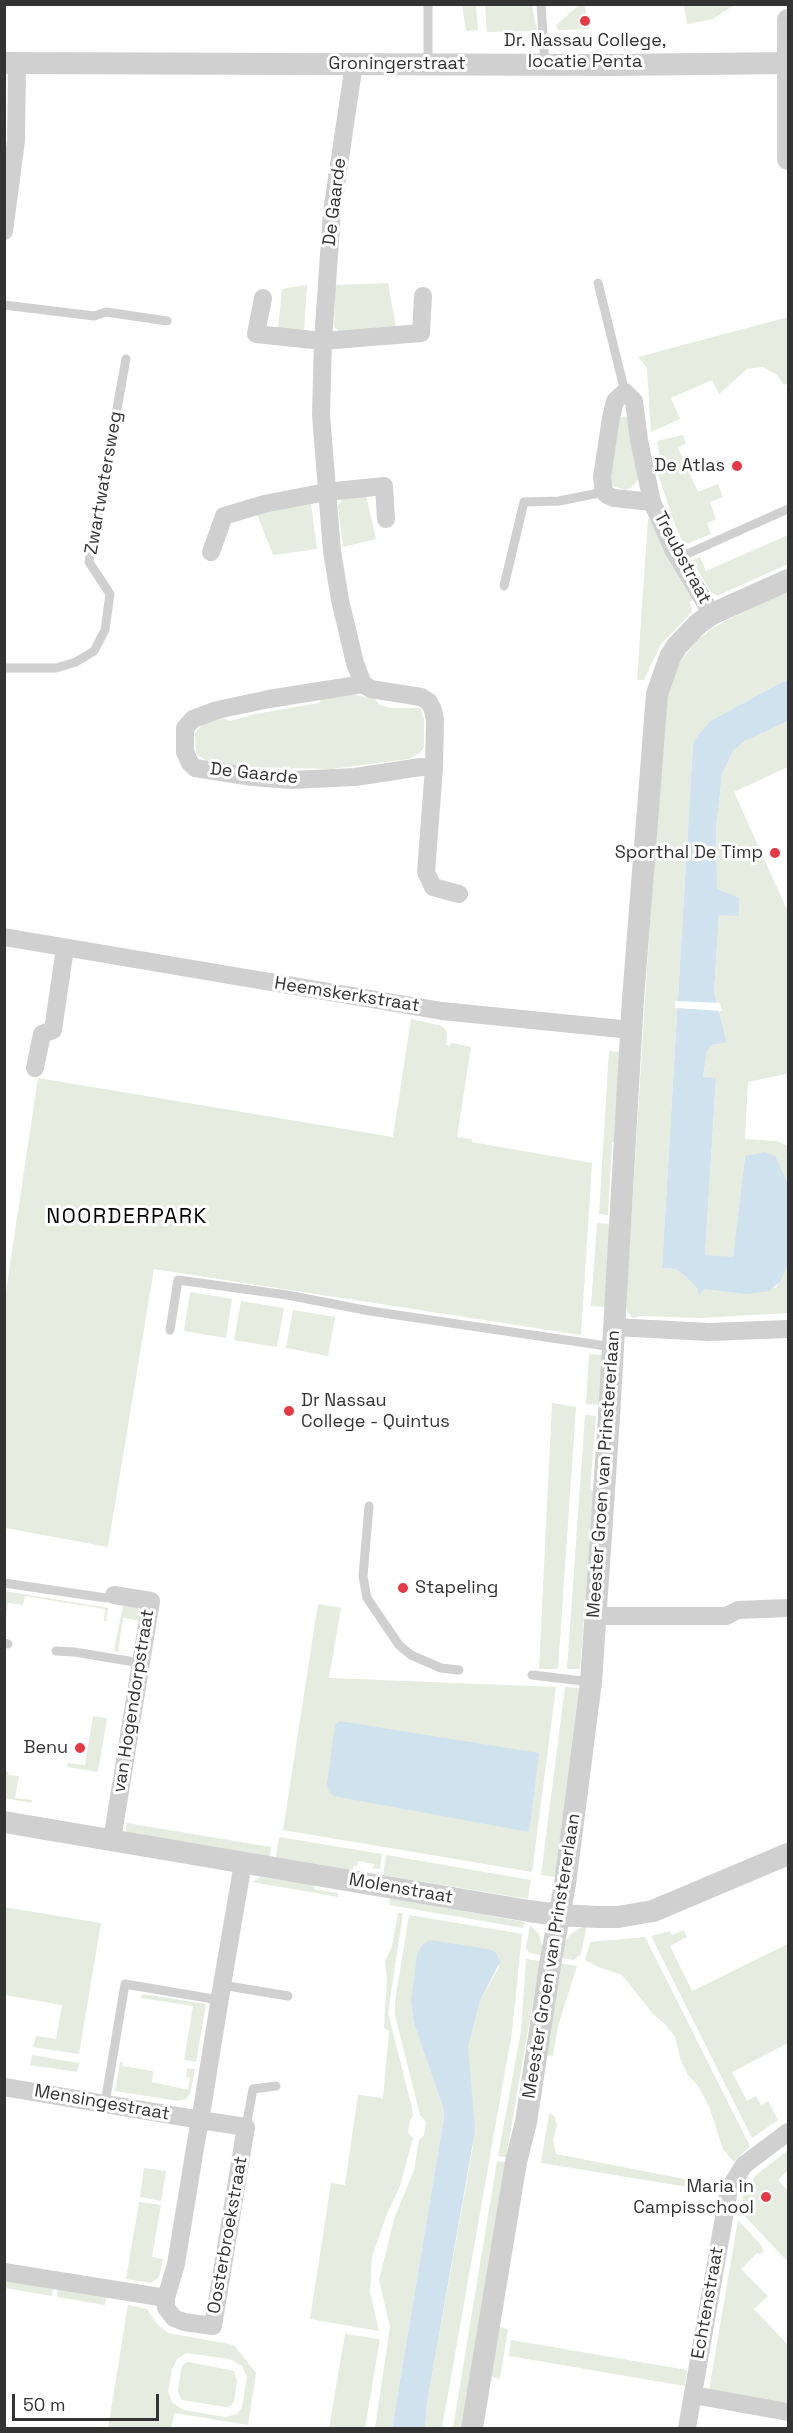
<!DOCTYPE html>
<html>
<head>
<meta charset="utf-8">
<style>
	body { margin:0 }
	#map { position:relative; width:793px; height:2433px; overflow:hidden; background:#fff; font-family:"Space Grotesk",sans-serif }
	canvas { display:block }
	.frame { position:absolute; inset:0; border:6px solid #333; pointer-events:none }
	.scale { position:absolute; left:12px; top:2394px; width:147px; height:27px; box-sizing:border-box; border:3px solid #333; border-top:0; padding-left:8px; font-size:18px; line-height:21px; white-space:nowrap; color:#333; -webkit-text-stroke:4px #fff; paint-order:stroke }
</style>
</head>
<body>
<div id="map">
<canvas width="793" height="2433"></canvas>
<div class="frame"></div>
<div class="scale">50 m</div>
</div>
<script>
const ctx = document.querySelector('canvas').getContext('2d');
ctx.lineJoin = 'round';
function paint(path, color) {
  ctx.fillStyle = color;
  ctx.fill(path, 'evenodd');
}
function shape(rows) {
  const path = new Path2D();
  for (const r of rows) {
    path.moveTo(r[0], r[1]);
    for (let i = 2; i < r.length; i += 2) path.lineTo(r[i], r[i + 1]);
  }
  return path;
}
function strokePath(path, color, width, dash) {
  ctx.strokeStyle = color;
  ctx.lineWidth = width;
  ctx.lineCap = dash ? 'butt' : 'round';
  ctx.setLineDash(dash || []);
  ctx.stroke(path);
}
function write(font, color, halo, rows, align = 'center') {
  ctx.font = font + ' "Space Grotesk",sans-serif';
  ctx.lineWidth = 6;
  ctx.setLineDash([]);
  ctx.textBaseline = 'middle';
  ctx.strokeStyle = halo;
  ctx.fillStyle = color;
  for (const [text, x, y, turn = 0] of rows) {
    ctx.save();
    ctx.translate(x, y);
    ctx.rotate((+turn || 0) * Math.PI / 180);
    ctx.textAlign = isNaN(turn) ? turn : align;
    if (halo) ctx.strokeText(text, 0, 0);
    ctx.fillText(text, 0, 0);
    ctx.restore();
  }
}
const green = shape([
	[580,4,584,5,590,29,558,30,556,25],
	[462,5,476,5,478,30,466,31],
	[485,5,532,5,537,31,487,32],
	[684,5,684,4,734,5,713,19,687,24],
	[388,283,396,328,339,331,334,327,335,285],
	[307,285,304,332,278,330,282,289],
	[788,317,788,383,784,385,777,375,763,367,747,369,719,394,712,380,671,398,680,419,651,432,647,368,638,357],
	[624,416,627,417,639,479,631,488,625,490,613,486,610,481,620,418],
	[683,435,686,443,678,448,698,492,718,484,723,497,710,502,716,519,707,523,711,534,684,545,675,525,655,465,660,458,657,441],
	[366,495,376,539,343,547,338,506,342,499],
	[311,504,317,549,273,555,257,514],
	[648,519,654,519,695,599,690,602,692,609,691,613,661,644,644,680,637,680],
	[788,535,788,564,717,596,711,592,692,560,700,557,706,571],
	[788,591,788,679,710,721,697,736,693,744,662,1268,676,1269,686,1277,697,1288,699,1296,704,1289,776,1288,788,1263,788,1313,700,1318,641,1316,633,1318,628,1313,626,1304,663,714,670,682,680,662,695,643,711,629,733,617],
	[324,695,355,695,375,699,380,705,392,708,420,708,424,718,424,747,420,753,409,759,332,769,243,767,209,762,196,754,195,733,204,723,220,717,230,721,255,714,319,703],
	[788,721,788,767,734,792,788,912,788,1085,786,1074,748,1082,745,1139,777,1141,788,1146,788,1184,776,1157,745,1156,733,1258,705,1255,716,1079,703,1077,707,1051,712,1045,727,1041,714,992,719,915,739,915,717,889,716,829,722,774,733,751,745,741],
	[411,1019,442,1026,447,1032,446,1045,450,1046,451,1043,471,1047,457,1137,472,1139,472,1142,592,1163,581,1335,154,1269,108,1547,5,1528,5,1298,38,1078,393,1137],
	[609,1051,620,1052,615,1142,612,1142,608,1215,599,1214],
	[597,1223,611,1224,606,1307,591,1306],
	[190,1292,232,1299,226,1338,184,1331],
	[241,1301,284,1308,277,1347,234,1340],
	[293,1310,335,1317,328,1356,286,1348],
	[589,1354,603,1355,599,1405,586,1404],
	[552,1403,576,1407,558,1669,539,1669],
	[585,1415,596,1416,590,1490,594,1491,580,1669,567,1669],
	[5,1591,108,1608,106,1621,104,1621,105,1609,25,1596,23,1605,8,1603,5,1625],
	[318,1604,341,1608,329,1678,556,1687,532,1872,283,1830],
	[123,1605,137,1607,141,1612,141,1621,123,1618,118,1652,114,1651],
	[565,1687,579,1688,555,1877,541,1875],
	[93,1716,107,1718,98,1772,67,1767,67,1763,85,1765],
	[5,1771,8,1772,8,1775,19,1776,15,1798,32,1800,31,1803,5,1798],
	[127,1823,271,1847,270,1856,126,1832],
	[279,1837,382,1854,380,1869,373,1869,374,1864,358,1861,357,1866,353,1866,353,1870,276,1857],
	[386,1855,531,1880,528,1899,383,1875],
	[261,1877,315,1885,314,1889,338,1893,338,1897,252,1882],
	[390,1898,525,1922,523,1928,389,1905],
	[4,1907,101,1923,79,2054,33,2047,36,2036,56,2039,62,2005,5,1995],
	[398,1913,403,1913,388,2013,412,2108,413,2116,410,2120,408,2133,413,2138,400,2186,387,2214,372,2257,370,2292,379,2331,310,2319,331,2183,345,2185,358,2095,383,2098,389,2031,384,2028,387,1980,385,1961,392,1946],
	[409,1915,522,1934,512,2032,442,2428,425,2428,427,2403,473,2146,468,2047,480,2001,499,1967,496,1952,430,1940,411,2003,414,2024,443,2107,444,2116,392,2428,375,2428,390,2327,379,2280,394,2219,414,2170,419,2140,424,2135,426,2122,420,2115,395,2015,395,2002],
	[530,1925,539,1934,542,1946,541,1955,529,1953,526,1948],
	[587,1925,581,1954,573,1960,561,1958,564,1943,569,1936,576,1930],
	[684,1930,687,1937,670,1946,692,1991,788,1944,788,2043,732,2072,747,2101,756,2096,761,2105,768,2101,778,2120,752,2138,651,1936,670,1931,672,1935],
	[645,1937,750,2146,734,2162,723,2149,709,2106,698,2086,688,2075,681,2061,675,2037,665,2024,653,2014,622,1975,598,1967,585,1960,590,1942],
	[526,1959,540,1961,506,2157,498,2156,521,2031],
	[560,1963,577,1966,558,2026,553,2056,545,2055],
	[142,1994,206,2004,196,2062,184,2060,193,2006,141,1998],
	[32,2055,79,2063,77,2072,30,2065],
	[120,2062,123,2062,122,2066,153,2071,152,2082,188,2090,190,2078,186,2077,187,2068,195,2069,190,2094,186,2099,178,2101,115,2091],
	[549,2113,555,2117,557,2126,553,2139,556,2154,720,2186,718,2192,541,2163],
	[788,2150,788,2170,778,2180,788,2191,788,2262,740,2211,744,2192,755,2176],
	[497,2161,505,2162,461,2428,453,2428],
	[144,2168,166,2171,161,2201,140,2197],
	[139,2202,161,2205,152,2257,163,2259,159,2277,151,2283,126,2279],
	[738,2220,762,2246,761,2247,764,2250,760,2254,757,2253,741,2269,768,2296,754,2309,788,2345,788,2404,709,2390],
	[5,2279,53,2288,52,2296,5,2288],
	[58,2288,106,2297,105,2305,57,2297],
	[128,2305,147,2309,157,2324,168,2333,234,2345,256,2373,248,2425,175,2413,171,2428,108,2428],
	[186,2353,230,2359,242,2366,247,2377,242,2407,237,2414,226,2417,183,2410,172,2402,168,2391,172,2370,177,2359],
	[499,2327,508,2329,500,2379,491,2377],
	[345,2334,380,2339,365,2428,329,2428],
	[511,2340,687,2370,685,2386,509,2356],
	[189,2362,234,2371,237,2381,234,2401,231,2406,226,2407,182,2400,178,2392,181,2368,185,2363]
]);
const water = shape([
	[788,679,788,721,745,741,733,751,722,774,716,829,717,889,739,898,739,916,719,915,714,992,727,1042,712,1045,707,1051,703,1077,716,1078,705,1255,733,1257,745,1156,765,1152,776,1157,788,1184,788,1263,780,1282,769,1291,747,1294,704,1289,699,1296,697,1288,686,1277,676,1269,662,1268,693,744,697,736,710,721],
	[339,1721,539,1753,529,1832,334,1796,329,1792,327,1784,335,1725],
	[430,1940,488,1949,496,1952,500,1962,480,2001,468,2047,475,2131,427,2403,425,2428,392,2428,444,2116,443,2107,414,2024,411,2003,417,1955,422,1945]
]);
const pier = shape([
	[675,1001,720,1003,722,1011,675,1008]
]);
const service = shape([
	[541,4,545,64],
	[428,64,428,4],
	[598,283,625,392],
	[4,305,94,316,106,312,167,321],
	[678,558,788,509],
	[504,586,524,502,559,501,604,492],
	[4,668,56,668,76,662,94,651,105,630,110,594,89,562,126,359],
	[170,1330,178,1280,287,1295,370,1311,613,1347],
	[369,1506,363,1576,367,1598,399,1645,411,1655,441,1668,459,1670],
	[4,1583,106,1598,114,1595],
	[4,1643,8,1644],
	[56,1651,74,1652,141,1663],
	[532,1675,591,1682],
	[222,1985,288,1996],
	[105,2103,125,1984,219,2000],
	[246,2127,253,2089,276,2086]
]);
const minor = shape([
	[354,64,332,212,323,341,321,415,332,551,340,600,355,663,363,684,371,689,421,697,429,702,433,710,435,720,434,768,426,872,433,887,459,894],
	[4,231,16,141,17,63],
	[263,298,256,334,323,341,421,333,423,296],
	[652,502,614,498,607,495,604,492,602,477,611,418,615,401,625,392,634,401,639,440,652,502,674,551,712,614],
	[211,552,224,516,264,504,326,492,384,486,386,519],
	[363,684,269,699,217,710,193,719,185,728,185,752,190,763,195,768,252,777,292,780,355,777,421,767,434,768],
	[4,937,442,1011,631,1030],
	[35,1068,42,1034,53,1030,65,948],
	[614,1327,709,1332,788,1329],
	[595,1616,726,1616,738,1610,788,1608],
	[112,1840,151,1601,114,1595],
	[4,2087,189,2118,200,2120,246,2127,213,2326,184,2322,174,2318,166,2308,166,2298,176,2264,196,2142,200,2120,204,2097,222,1985,243,1863],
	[4,2272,166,2298],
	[693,2395,788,2412],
	[687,2428,729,2189,744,2165,788,2132]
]);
const tertiary = shape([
	[788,20,788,159],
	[4,63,613,65,788,63],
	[4,1822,529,1911,559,1915,598,1917,618,1917,653,1911,788,1854],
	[472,2428,516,2162,526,2122,551,1959,565,1884,591,1682,609,1417,633,999,657,694,670,657,677,646,699,623,712,614,788,580]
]);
const markers = [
	[585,21,6,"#e63946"],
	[737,466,6,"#e63946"],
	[775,853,6,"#e63946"],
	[289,1411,6,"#e63946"],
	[403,1588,6,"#e63946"],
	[80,1748,6,"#e63946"],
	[766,2197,6,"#e63946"]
];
const poiNames = [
	["Dr. Nassau College,",585,41,"center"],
	["locatie Penta",585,62,"center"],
	["De Atlas",725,466],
	["Sporthal De Timp",763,853],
	["Dr Nassau",301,1401,"left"],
	["College - Quintus",301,1422,"left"],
	["Stapeling",415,1588,"left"],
	["Benu",68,1748],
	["Maria in",754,2187],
	["Campisschool",754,2208]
];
const streetNames = [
	["Groningerstraat",397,64],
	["De Gaarde",335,202,-83],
	["Zwartwatersweg",104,483,-80],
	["Treubstraat",682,558,62],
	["De Gaarde",254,774,6],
	["Heemskerkstraat",347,995,9],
	["Meester Groen van Prinstererlaan",604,1474,-86],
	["van Hogendorpstraat",134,1701,-81],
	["Molenstraat",401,1889,10],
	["Meester Groen van Prinstererlaan",552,1956,-81],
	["Mensingestraat",102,2103,10],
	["Oosterbroekstraat",228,2235,-80],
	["Echtenstraat",708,2303,-80]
];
const quarterNames = [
	["NOORDERPARK",127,1217]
];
paint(green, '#e6ecdf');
paint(water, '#cfe2ee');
paint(pier, '#fff');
strokePath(service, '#d0d0d0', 9);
strokePath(minor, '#d0d0d0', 18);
strokePath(tertiary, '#d0d0d0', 22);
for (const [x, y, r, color] of markers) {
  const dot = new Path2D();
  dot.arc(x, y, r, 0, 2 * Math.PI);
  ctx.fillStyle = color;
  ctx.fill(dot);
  strokePath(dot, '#fff', 2);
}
write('18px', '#333', '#fff', poiNames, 'right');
write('18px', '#333', '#fff', streetNames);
ctx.letterSpacing = '1.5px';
write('21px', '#000', '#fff', quarterNames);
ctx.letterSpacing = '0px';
</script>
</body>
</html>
